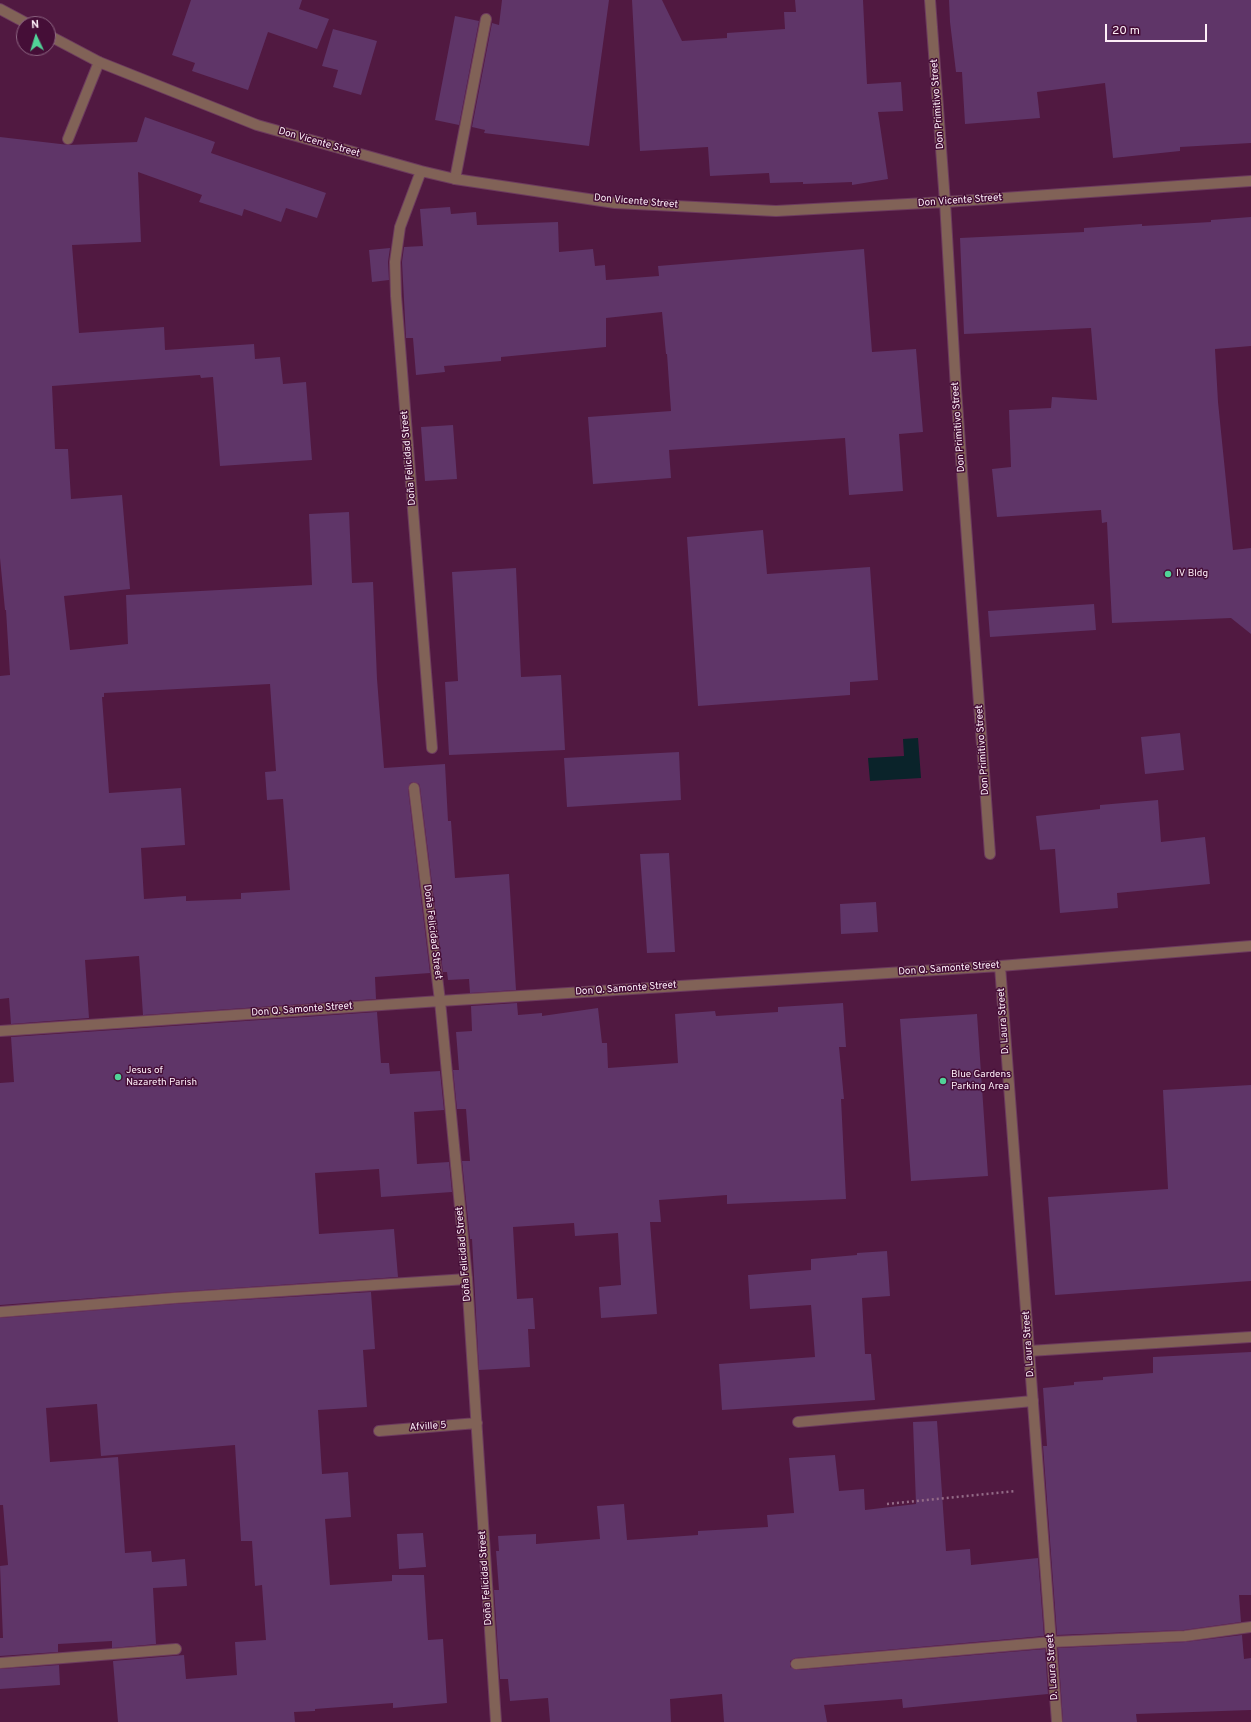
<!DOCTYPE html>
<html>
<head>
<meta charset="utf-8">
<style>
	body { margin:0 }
	#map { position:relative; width:1251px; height:1722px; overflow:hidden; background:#511941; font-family:Overpass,sans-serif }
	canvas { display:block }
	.north { position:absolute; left:16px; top:16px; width:40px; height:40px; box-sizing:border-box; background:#450e37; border:1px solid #8f6884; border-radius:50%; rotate:356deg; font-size:11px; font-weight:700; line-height:16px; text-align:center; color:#fdeef7 }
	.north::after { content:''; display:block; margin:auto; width:14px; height:18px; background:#51d398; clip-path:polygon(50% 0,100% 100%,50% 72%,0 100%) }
	.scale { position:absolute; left:1105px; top:24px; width:102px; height:18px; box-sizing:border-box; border:2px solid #fdeef7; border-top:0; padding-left:5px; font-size:12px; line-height:14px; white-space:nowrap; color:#fdeef7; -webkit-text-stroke:3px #450e37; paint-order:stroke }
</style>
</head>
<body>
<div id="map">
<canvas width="1251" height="1722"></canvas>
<div class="north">N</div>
<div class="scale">20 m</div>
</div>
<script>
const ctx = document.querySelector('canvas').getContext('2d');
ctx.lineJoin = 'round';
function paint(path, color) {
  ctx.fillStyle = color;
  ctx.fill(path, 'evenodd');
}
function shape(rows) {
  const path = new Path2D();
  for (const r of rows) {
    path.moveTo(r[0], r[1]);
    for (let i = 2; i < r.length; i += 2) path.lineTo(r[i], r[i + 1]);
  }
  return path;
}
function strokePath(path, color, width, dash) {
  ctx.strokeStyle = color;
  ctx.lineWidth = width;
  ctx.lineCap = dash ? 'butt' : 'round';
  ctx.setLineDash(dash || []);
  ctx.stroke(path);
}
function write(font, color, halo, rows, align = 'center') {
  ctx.font = font + ' Overpass,sans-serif';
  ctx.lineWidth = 3;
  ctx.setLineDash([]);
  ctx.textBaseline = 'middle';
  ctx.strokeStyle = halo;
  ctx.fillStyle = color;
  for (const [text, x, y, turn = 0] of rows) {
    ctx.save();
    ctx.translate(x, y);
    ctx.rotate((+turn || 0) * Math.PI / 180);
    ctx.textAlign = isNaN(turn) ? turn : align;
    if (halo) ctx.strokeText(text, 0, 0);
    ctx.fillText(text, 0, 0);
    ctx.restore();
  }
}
const water = shape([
	[918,738,921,778,870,781,868,758,904,756,903,739]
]);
const building = shape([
	[191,0,302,0,299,9,329,19,317,49,268,32,248,90,192,71,195,63,172,55],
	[502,0,609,0,589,146,484,133,485,130,472,127,492,23,499,25],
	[632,0,662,0,682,41,727,38,727,33,785,29,784,12,796,12,795,0,863,0,867,84,901,82,903,111,878,112,888,179,852,185,852,182,803,184,803,182,770,183,769,173,710,176,708,147,640,151],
	[949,0,1251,0,1251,143,1180,147,1180,151,1113,158,1105,83,1037,92,1040,118,965,124,962,72,956,72,950,22],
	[455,16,479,21,459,125,435,120],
	[333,29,377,41,361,95,333,87,338,70,322,66],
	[145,117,215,142,211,153,326,193,317,218,286,208,281,222,244,209,242,216,199,202,202,195,138,172,141,242,72,245,79,333,164,327,165,350,254,344,255,359,280,357,283,384,306,382,312,460,220,466,213,377,201,378,200,375,52,386,55,449,68,449,71,499,122,495,130,589,64,596,70,650,128,644,126,595,312,585,309,514,349,512,352,583,373,582,377,679,384,768,445,764,448,821,451,821,455,878,509,874,516,990,470,993,469,979,448,980,447,972,443,972,420,787,419,784,414,782,410,783,408,789,430,973,375,977,376,999,143,1015,139,956,85,960,89,1018,11,1024,9,998,0,999,0,676,10,675,6,610,5,610,0,558,0,137,69,145,137,142],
	[270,684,276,771,265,772,267,800,283,799,290,890,241,893,241,899,186,901,186,896,144,899,141,848,185,845,181,788,109,793,102,697,104,697,104,693],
	[450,207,451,214,476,212,477,225,558,222,559,252,593,249,595,266,605,265,606,280,659,276,658,266,864,249,872,352,916,349,923,432,899,434,903,491,849,495,845,438,669,450,671,478,593,484,588,417,671,411,667,354,666,354,662,312,606,318,606,347,501,357,501,361,444,366,445,372,416,375,413,338,406,338,402,262,404,247,423,246,420,209],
	[1251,217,1251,346,1215,349,1218,402,1233,550,1251,548,1251,634,1231,618,1112,623,1107,522,1102,523,1101,510,997,517,992,469,1011,467,1009,410,1051,408,1052,397,1097,400,1091,328,964,334,960,238,1084,232,1084,228,1142,224,1142,226,1211,222,1211,220],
	[390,248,388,262,389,280,372,282,369,250],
	[453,425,457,479,425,481,421,427],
	[763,530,767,574,870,567,878,680,850,682,850,695,698,706,687,537],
	[516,568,521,677,561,675,565,750,449,755,445,682,458,681,452,572],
	[1094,604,1096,630,990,637,988,611],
	[1180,733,1184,770,1145,774,1141,737],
	[679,752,681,800,567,807,564,758],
	[1158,800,1161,842,1205,837,1210,884,1117,893,1118,908,1060,913,1055,849,1040,850,1036,816,1100,809,1100,805],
	[669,853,675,952,647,953,640,854],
	[876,902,878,932,841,934,840,904],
	[517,1003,518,1015,542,1013,542,1016,598,1008,602,1043,607,1043,608,1068,678,1063,675,1014,715,1011,716,1016,778,1012,778,1007,843,1003,846,1047,839,1047,844,1099,841,1099,846,1199,727,1204,727,1195,659,1200,661,1222,650,1222,657,1314,601,1318,599,1287,621,1285,618,1233,575,1236,574,1223,513,1227,517,1299,533,1298,535,1329,528,1329,530,1367,479,1370,472,1239,470,1239,462,1161,470,1161,466,1109,457,1109,453,1070,459,1070,456,1032,472,1031,471,1006],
	[377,1012,381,1063,389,1063,390,1074,440,1071,444,1110,414,1112,417,1164,449,1162,452,1192,381,1197,379,1169,315,1173,319,1234,394,1229,398,1277,174,1292,0,1305,0,1083,14,1082,11,1037],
	[977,1014,988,1176,911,1181,900,1019],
	[1251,1085,1251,1281,1055,1295,1048,1197,1168,1189,1163,1090],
	[887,1251,890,1296,862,1298,865,1354,871,1354,875,1400,722,1410,719,1364,815,1357,811,1305,750,1309,748,1275,811,1270,811,1259,857,1255,857,1253],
	[371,1292,375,1349,363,1350,367,1407,318,1410,322,1474,348,1472,351,1517,325,1519,330,1585,392,1581,392,1575,424,1575,428,1640,443,1639,447,1703,393,1708,393,1703,315,1709,315,1711,294,1712,295,1722,118,1722,113,1661,184,1655,186,1679,237,1675,235,1642,266,1640,262,1585,255,1586,252,1541,241,1541,235,1445,101,1456,97,1404,46,1408,50,1462,118,1457,125,1553,151,1551,152,1562,185,1559,187,1586,153,1588,156,1644,112,1648,112,1641,58,1644,58,1652,0,1656,0,1638,3,1638,0,1566,8,1565,3,1505,0,1505,0,1318,174,1304],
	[1251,1352,1251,1595,1239,1595,1241,1622,1184,1630,1057,1635,1043,1446,1047,1446,1043,1388,1074,1385,1074,1382,1103,1380,1103,1377,1153,1373,1153,1357],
	[937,1421,946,1551,970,1549,971,1565,1038,1558,1044,1636,795,1658,790,1661,790,1667,797,1670,1045,1649,1048,1694,903,1708,902,1699,824,1705,827,1722,724,1722,722,1694,670,1699,671,1722,550,1722,548,1698,510,1701,508,1679,500,1679,494,1590,499,1590,496,1551,499,1551,498,1536,536,1534,536,1544,600,1539,597,1506,624,1504,627,1540,698,1535,698,1531,768,1527,767,1515,794,1513,789,1458,835,1455,839,1491,864,1489,865,1510,916,1504,913,1422],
	[423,1533,426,1567,399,1569,397,1534],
	[1242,1635,1244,1659,1251,1658,1251,1710,1136,1714,1137,1722,1063,1722,1058,1648,1185,1642],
	[59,1665,60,1685,0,1689,0,1669]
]);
const path = shape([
	[887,1504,1016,1491]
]);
const service = shape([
	[68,139,99,62],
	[455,179,486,19],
	[1029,1351,1251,1337],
	[798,1422,1033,1401],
	[0,1663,176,1649]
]);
const pedestrian = shape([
	[0,1312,174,1298,467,1279],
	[796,1664,1051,1642,1185,1636,1251,1627]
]);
const minor = shape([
	[930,0,945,202,956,389,990,854],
	[0,9,28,24],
	[48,35,99,62,257,125,421,171,455,179,615,203,776,211,945,202,1251,181],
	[421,171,400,227,395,262,396,296,432,748],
	[414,788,440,1001,467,1279,496,1722],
	[1000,966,1057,1722],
	[0,1031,440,1001,1000,966,1251,946],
	[379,1431,477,1423]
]);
const markers = [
	[1168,574,4,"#51d398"],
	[118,1077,4,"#51d398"],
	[943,1081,4,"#51d398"]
];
const streetNames = [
	["Don Primitivo Street",938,104,-94],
	["Don Vicente Street",319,143,16],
	["Don Vicente Street",960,201,-4],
	["Don Vicente Street",636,202,5],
	["Don Primitivo Street",959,427,-94],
	["Doña Felicidad Street",409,458,-95],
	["Don Primitivo Street",983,750,-94],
	["Doña Felicidad Street",432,932,83],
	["Don Q. Samonte Street",949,969,-4],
	["Don Q. Samonte Street",626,989,-4],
	["Don Q. Samonte Street",302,1010,-4],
	["D. Laura Street",1004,1021,-94],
	["Doña Felicidad Street",464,1254,-95],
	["D. Laura Street",1029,1344,-94],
	["Afville 5",428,1427,-4],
	["Doña Felicidad Street",486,1578,-94],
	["D. Laura Street",1053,1667,-94]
];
const poiNames = [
	["IV Bldg",1176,574],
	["Jesus of",126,1071],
	["Nazareth Parish",126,1083],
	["Blue Gardens",951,1075],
	["Parking Area",951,1087]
];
paint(water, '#0a232a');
paint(building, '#5f3568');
strokePath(service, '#6d3b5e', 12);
strokePath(pedestrian, '#6d3b5e', 12);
strokePath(minor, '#6d3b5e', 12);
strokePath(path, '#946c88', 2.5, [2, 3]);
strokePath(service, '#816257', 10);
strokePath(pedestrian, '#816257', 10);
strokePath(minor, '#816257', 10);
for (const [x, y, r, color] of markers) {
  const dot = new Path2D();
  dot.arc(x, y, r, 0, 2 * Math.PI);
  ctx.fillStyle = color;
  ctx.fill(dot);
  strokePath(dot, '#450e37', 1.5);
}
write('10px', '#fdeef7', '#450e37', streetNames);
write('10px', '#fdeef7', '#450e37', poiNames, 'left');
</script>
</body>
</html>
